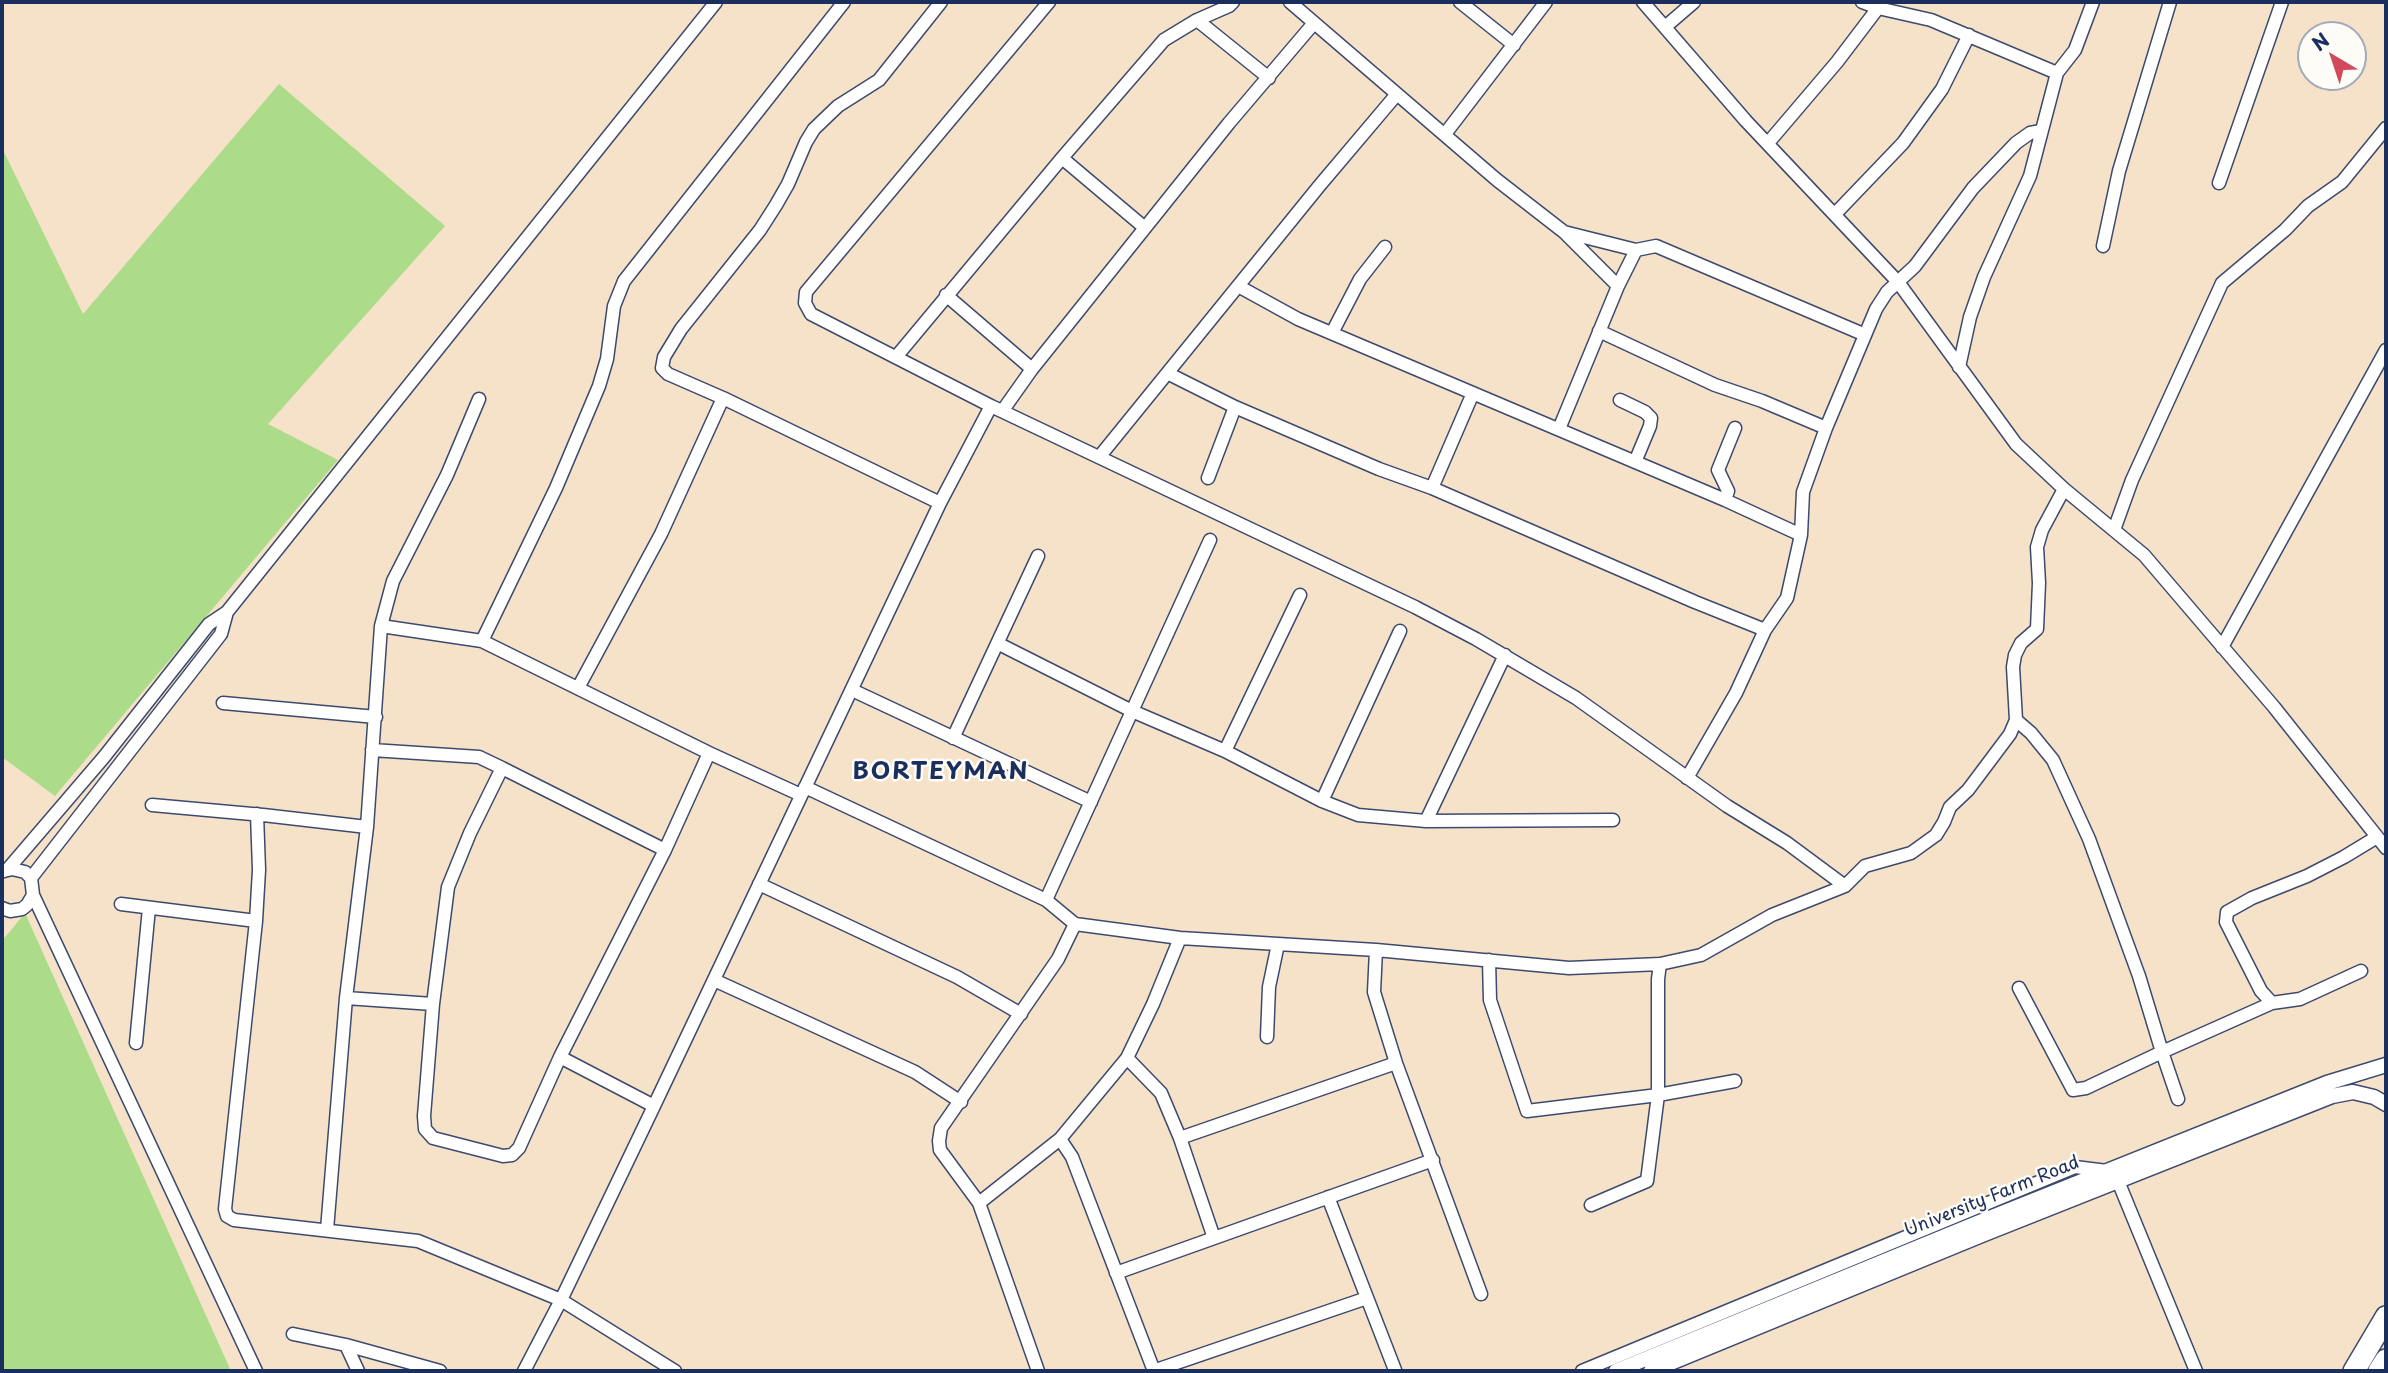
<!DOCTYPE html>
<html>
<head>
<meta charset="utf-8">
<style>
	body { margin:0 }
	#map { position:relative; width:2388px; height:1373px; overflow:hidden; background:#f5e2c8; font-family:"Playpen Sans",sans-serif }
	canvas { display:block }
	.frame { position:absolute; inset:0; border:4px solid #1b2f5e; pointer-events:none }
	.north { position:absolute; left:2297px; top:21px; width:70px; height:70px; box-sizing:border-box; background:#fdfcf7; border:2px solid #a3aaba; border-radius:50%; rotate:321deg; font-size:19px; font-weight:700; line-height:28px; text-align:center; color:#1b2f5e }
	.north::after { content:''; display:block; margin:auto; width:24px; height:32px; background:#d1495b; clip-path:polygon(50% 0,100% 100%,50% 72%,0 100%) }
</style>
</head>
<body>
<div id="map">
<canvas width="2388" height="1373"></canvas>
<div class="frame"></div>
<div class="north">N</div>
</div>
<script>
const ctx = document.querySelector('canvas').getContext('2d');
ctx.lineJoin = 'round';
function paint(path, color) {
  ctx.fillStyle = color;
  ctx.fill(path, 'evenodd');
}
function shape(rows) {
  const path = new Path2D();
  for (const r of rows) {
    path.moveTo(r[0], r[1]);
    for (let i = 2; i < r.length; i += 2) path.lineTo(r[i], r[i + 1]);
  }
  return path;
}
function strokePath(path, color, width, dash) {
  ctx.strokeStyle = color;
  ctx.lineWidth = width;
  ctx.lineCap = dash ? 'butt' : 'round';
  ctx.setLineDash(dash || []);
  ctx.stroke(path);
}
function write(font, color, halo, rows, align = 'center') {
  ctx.font = font + ' "Playpen Sans",sans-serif';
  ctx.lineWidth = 5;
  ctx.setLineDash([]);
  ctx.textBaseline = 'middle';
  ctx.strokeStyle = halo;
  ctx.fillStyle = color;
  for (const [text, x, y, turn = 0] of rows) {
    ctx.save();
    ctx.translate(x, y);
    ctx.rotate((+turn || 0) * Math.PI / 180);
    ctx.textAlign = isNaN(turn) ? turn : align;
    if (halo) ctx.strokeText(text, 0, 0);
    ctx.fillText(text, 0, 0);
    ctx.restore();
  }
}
const green = shape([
	[279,84,445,226,268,424,338,460,55,796,2,757,2,148,83,314],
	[25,913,231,1371,2,1371,2,941]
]);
const minor = shape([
	[1049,2,806,292,805,303,811,314,991,406,1415,607,1476,639,1576,698,1727,806,1787,843,1845,886],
	[1290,2,1497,180,1564,232,1618,286],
	[1460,2,1514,45],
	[1643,2,1746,121,1898,282,2016,444,2064,489,2144,555,2274,707,2386,848],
	[1862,2,1878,8,1931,20,2057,73],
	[1197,20,1269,78],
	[1665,27,1694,2],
	[1445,134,1546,2],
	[1768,143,1837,62,1878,8],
	[1062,158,1145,228],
	[2219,183,2282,2],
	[1835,214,1903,143,1942,89,1969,35],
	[1564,232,1636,250,1656,246,1863,334],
	[2103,246,2119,171,2170,2],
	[1238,286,1298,319,1725,500,1801,535],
	[946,295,1032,369],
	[1599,331,1715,385,1762,401,1826,428],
	[1332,333,1360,279,1385,247],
	[896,357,1062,158,1164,40,1197,20,1229,6,1233,2],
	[1959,367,1970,317,1984,277,2030,176,2057,73,2075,50,2093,2],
	[1169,374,1235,407,1379,469,1432,488,1695,602,1765,630],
	[1620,400,1645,412,1651,418,1650,426,1635,462],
	[1003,410,1032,369,1229,123,1314,23],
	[1559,429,1618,286,1636,250],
	[1100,456,1320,185,1397,94],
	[1208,478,1235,407],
	[1432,488,1473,393],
	[1725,500,1728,491,1718,470,1735,428],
	[940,503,723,398,668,374,662,368,664,357,681,329,760,230,776,205,788,184,806,142,814,129,838,106,879,80,941,2],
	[2114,530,2132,480,2222,283,2285,230,2308,206,2342,182,2386,128],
	[381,626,482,641,709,753,801,795],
	[482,641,556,488,599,386,607,359,614,306,624,281,844,2],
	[999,644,1132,711,1225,751,1322,801,1358,815,1426,821,1613,820],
	[2222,647,2386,350],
	[578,688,661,534,723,398],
	[852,690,1091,802],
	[223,703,376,717],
	[2016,720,2031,733,2053,760,2089,839,2139,976,2162,1052,2272,1003],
	[953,738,1038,556],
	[372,750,479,757,502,768],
	[1225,751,1300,595],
	[1687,778,1736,693,1765,630,1787,598,1801,535,1803,492,1826,428,1876,309,1887,292,1915,266,1973,188,2016,143,2030,133,2041,131],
	[805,787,1046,900,1075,924,1180,938,1376,950,1569,968,1660,964,1701,955,1772,915,1845,886,1865,866,1911,853,1936,835,1944,822,1950,807,1968,790,2010,734,2016,720,2013,667,2015,655,2021,643,2037,629,2039,583,2037,547,2042,530,2064,489],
	[1322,801,1400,631],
	[152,805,263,815,367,827],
	[257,814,259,870,256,921,225,1209,227,1216,234,1220,418,1241,561,1300,675,1371],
	[1426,821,1505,655],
	[665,850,502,768,470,833,448,887,433,1004,424,1116,425,1129,433,1138,503,1156,512,1155,519,1148,560,1057,665,850,709,753],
	[8,869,104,757,209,624,227,612,716,2],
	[31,878,221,634,227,612],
	[759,884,957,977,1021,1014],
	[33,895,256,1371],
	[1046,900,1210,540],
	[121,904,256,921],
	[2,908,10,911,22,909,27,905,33,895,31,878,25,872,12,869,4,871],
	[1376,950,1374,992,1396,1063,1481,1294],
	[1489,960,1490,1000,1527,1111,1658,1095,1735,1081],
	[2361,971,2300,999,2272,1003,2261,991,2226,922,2227,912,2252,898,2307,876,2344,857,2377,837],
	[714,980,915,1072,961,1102],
	[2019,988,2073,1090,2086,1088,2162,1052,2178,1099],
	[346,998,433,1004],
	[1267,1037,1269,987,1278,944],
	[136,1043,149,908],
	[560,1057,654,1106],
	[1127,1058,1161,1093,1180,1138,1214,1238],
	[1180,1138,1396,1063],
	[1060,1139,1072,1157,1154,1371],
	[2118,1181,2196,1371],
	[1328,1197,1395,1370],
	[979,1203,1060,1139,1127,1058,1153,1004,1180,938],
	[1591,1205,1647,1181,1658,1095,1658,979,1660,964],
	[327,1230,346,998,367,827,381,626,393,581,447,475,479,399],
	[1116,1273,1433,1160],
	[293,1334,346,1345,440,1371],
	[346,1345,358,1371],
	[524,1371,561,1300,654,1106,940,503,991,406],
	[1038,1371,979,1203,940,1150,939,1141,941,1128,1058,959,1075,924],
	[1153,1371,1367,1298],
	[1582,1371,2075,1167,2107,1171]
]);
const tertiary = shape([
	[1616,1371,1977,1223,2327,1083,2386,1065],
	[1651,1371,1982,1235,2332,1096,2353,1092,2374,1097,2386,1104]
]);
const motorway = shape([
	[2354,1371,2386,1317],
	[2379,1371,2386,1360]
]);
const streetNames = [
	["University Farm Road",1992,1197,-22]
];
const districtNames = [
	["BORTEYMAN",941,772]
];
paint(green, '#acdc89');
strokePath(minor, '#3c4a6e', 15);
strokePath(tertiary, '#3c4a6e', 17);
strokePath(motorway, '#3c4a6e', 24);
strokePath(minor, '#fff', 12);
strokePath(tertiary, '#fff', 14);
strokePath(motorway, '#fff', 21);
write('18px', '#1b2f5e', '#fdfcf7', streetNames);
ctx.letterSpacing = '2px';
write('bold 24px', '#1b2f5e', '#fdfcf7', districtNames);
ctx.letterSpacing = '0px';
</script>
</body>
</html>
